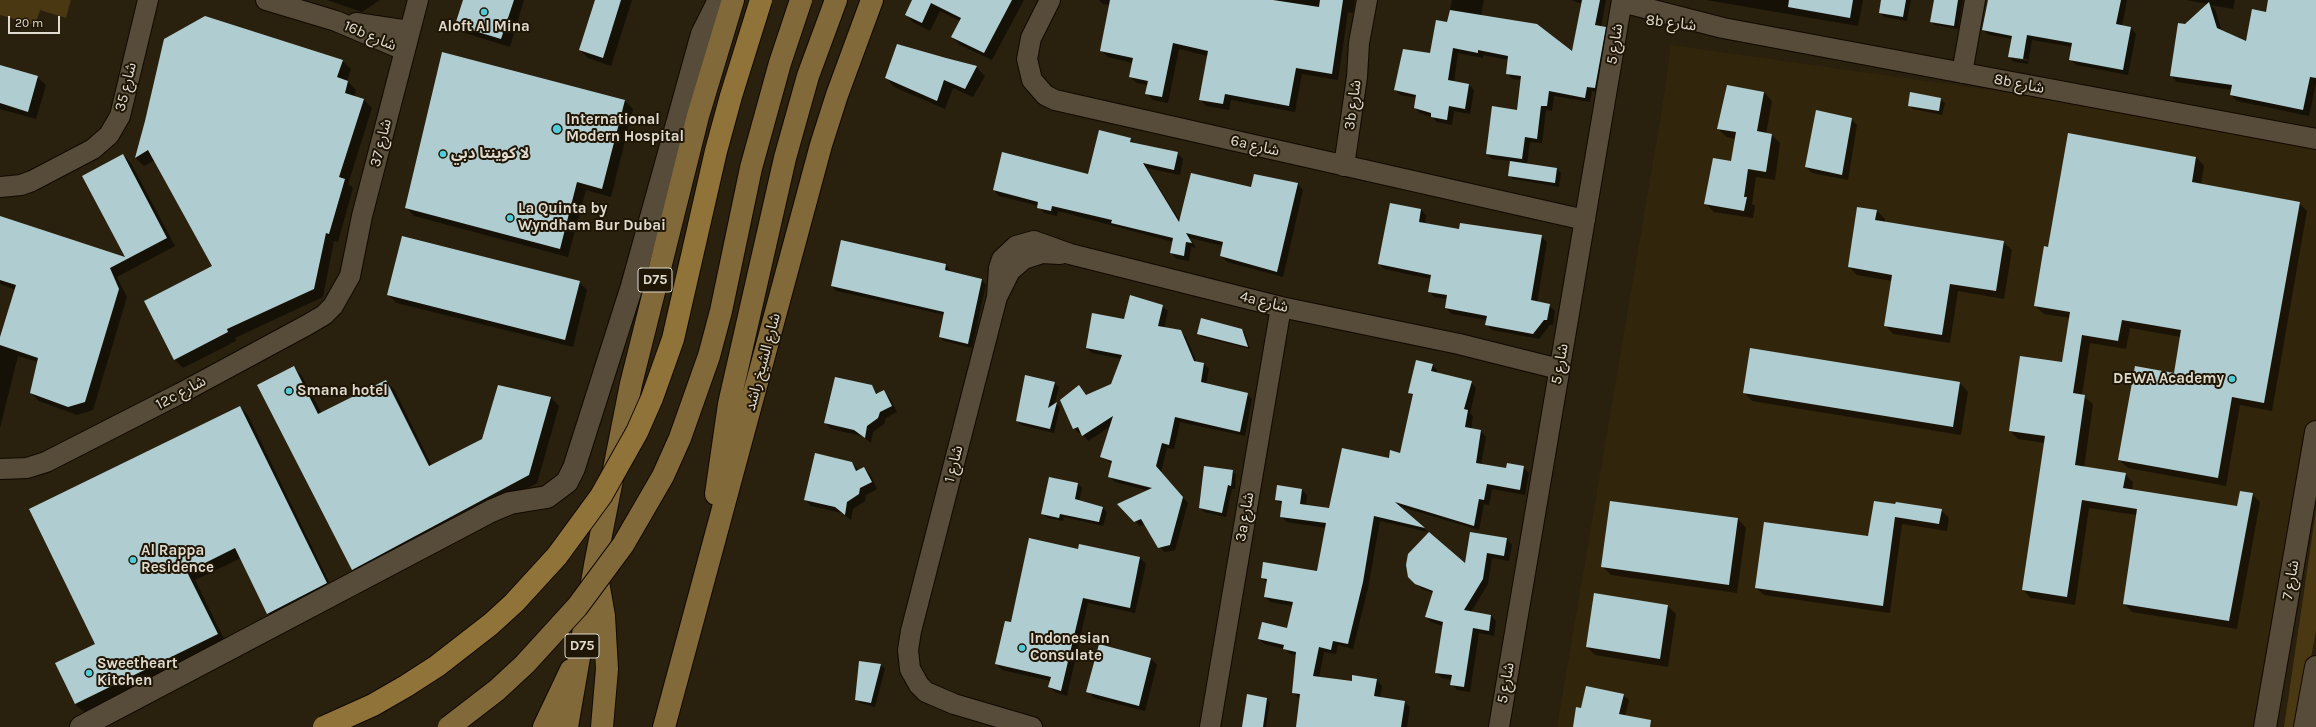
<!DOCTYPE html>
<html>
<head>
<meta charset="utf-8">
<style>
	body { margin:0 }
	#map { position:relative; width:2316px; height:727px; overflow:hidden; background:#29200e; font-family:Karla,sans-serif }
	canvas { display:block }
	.scale { position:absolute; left:8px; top:16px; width:52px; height:18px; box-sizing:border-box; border:2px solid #e0dacf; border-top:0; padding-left:5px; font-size:12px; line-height:14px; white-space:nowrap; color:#e0dacf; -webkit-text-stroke:3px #1f1606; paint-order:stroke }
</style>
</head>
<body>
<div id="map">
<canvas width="2316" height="727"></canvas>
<div class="scale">20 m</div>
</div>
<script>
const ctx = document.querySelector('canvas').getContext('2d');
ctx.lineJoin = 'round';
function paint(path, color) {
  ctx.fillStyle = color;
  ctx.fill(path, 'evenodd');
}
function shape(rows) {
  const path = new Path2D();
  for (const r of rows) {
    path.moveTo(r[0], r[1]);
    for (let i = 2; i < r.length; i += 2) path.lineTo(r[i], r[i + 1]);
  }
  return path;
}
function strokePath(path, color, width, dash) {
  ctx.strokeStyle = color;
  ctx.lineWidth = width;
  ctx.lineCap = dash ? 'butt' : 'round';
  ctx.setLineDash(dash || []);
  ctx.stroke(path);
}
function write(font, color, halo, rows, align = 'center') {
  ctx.font = font + ' Karla,"Noto Sans Arabic",sans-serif';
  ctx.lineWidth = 4;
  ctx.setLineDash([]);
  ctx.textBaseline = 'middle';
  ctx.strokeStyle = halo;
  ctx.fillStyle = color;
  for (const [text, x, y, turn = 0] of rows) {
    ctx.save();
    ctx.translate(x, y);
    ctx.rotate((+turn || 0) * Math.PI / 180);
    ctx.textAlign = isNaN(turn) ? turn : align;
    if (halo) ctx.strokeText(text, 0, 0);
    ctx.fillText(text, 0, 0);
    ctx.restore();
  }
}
const built = shape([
	[1671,45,2316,136,2316,416,2260,727,1557,727,1662,109]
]);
const green = shape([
	[0,0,71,0,66,18,40,10,35,25,0,15],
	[2316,510,2316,631,2298,727,2284,727]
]);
const shadow = shape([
	[327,0,380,0,362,12],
	[464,0,524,0,510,47,465,33,456,25],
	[596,0,632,0,611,66,588,58,580,50],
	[913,0,1024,0,992,60,960,45,952,37,960,21,940,11,930,31,914,23,906,15],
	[1099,0,1355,0,1353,13,1348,12,1338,80,1302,74,1295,112,1231,100,1229,110,1206,106,1200,100,1208,56,1179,49,1168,103,1153,100,1146,93,1148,85,1137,83,1130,77,1133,63,1108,57,1101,50,1110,5,1103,4],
	[1452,0,1484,0,1481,15,1573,53,1582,4,1571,0,1606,0,1601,27,1605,28,1610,33,1600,93,1592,91,1590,102,1554,96,1552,111,1546,110,1542,143,1530,142,1527,164,1557,169,1561,173,1559,187,1513,179,1509,175,1511,161,1492,159,1487,154,1518,111,1522,80,1512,79,1507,73,1509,60,1483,55,1483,58,1458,53,1454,82,1469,85,1474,90,1470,114,1454,111,1452,125,1437,122,1432,117,1420,113,1415,108,1417,98,1400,95,1395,89,1430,54,1448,23],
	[1706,0,1863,0,1858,26],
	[1882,0,1911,0,1907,21,1884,17,1880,13],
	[1935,0,1963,0,1958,29,1935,25,1931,21],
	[1989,0,2127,0,2122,26,2131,28,2136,34,2128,75,2076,65,2070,59,2073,47,2032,40,2028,64,2014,62,2009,57,2012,39,1989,35,1983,30],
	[2014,57,2028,59,2028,61,2014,59],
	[2186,0,2235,0,2233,9,2210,5,2215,9,2222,31,2247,43,2266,13,2270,0,2316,0,2316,83,2309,116,2237,101,2231,95,2232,90,2177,82,2171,76,2185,25,2208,4],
	[443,54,625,101,633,109,611,197,586,190,568,257,414,216,406,207],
	[342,61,351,69,347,81,356,90,354,97,364,100,372,108,348,184,353,188,338,242,334,241,323,297,235,338,236,341,183,368,175,360,145,301,214,266,155,160,144,166,136,158,146,122],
	[0,66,37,77,46,85,36,119,0,109],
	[976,67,985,76,973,97,953,88,945,109,894,87,886,78],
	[1764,92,1772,101,1766,134,1772,135,1780,143,1775,180,1756,177,1752,204,1755,206,1753,218,1714,212,1705,203,1732,162,1735,139,1727,137,1718,129],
	[1940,99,1945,103,1942,115,1913,109,1909,105],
	[1851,119,1857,125,1848,180,1812,173,1806,167],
	[1130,139,1136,144,1177,153,1183,159,1180,175,1147,168,1180,221,1252,188,1298,184,1303,190,1283,277,1227,262,1221,256,1223,246,1190,238,1196,248,1191,247,1189,261,1177,259,1171,253,1173,242,1058,211,1057,216,1044,213,1039,206,999,196,994,190,1003,153,1089,175],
	[123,155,131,163,175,246,117,277,127,297,93,410,77,415,39,401,31,393,38,362,18,356,0,428,0,340,16,290,0,284,0,218,127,258],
	[2196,157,2204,166,2201,185,2299,203,2307,211,2272,411,2240,405,2226,486,2128,468,2119,460,2174,374,2181,337,2130,328,2126,349,2090,343,2082,395,2093,404,2084,468,2125,474,2133,482,2132,490,2238,507,2252,494,2260,502,2237,629,2132,612,2124,603,2137,515,2089,508,2075,605,2031,598,2023,590,2045,443,2018,439,2010,431,2063,363,2070,318,2044,314,2035,306,2048,248],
	[1421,210,1426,215,1425,224,1460,230,1541,236,1547,242,1537,303,1549,305,1555,311,1553,325,1550,325,1539,339,1492,330,1487,325,1487,320,1452,314,1446,308,1448,299,1434,297,1429,291,1431,279,1384,269,1379,264],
	[1877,211,1885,219,1885,222,2003,242,2012,250,2004,299,1958,291,1950,343,1893,334,1885,325,1892,281,1857,275,1849,267],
	[946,265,950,270,950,272,982,280,986,285,972,348,944,341,940,337,945,315,836,291,832,286],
	[579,282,587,290,573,347,397,303,388,295],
	[1162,306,1168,311,1164,328,1180,331,1186,337,1197,363,1204,364,1209,369,1206,385,1247,394,1252,399,1245,436,1180,422,1174,449,1167,448,1161,472,1188,503,1175,550,1164,552,1145,524,1140,526,1119,504,1149,491,1115,482,1109,476,1113,464,1101,457,1111,426,1088,441,1082,432,1079,433,1075,429,1083,426,1074,428,1079,387,1087,396,1112,385,1122,359,1092,353,1087,348,1124,320],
	[1242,330,1245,334,1250,349,1202,337,1199,334],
	[1751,349,1960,383,1968,392,1961,435,1752,401,1744,392],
	[1432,365,1437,370,1437,373,1471,382,1476,388,1470,413,1473,416,1471,429,1481,431,1486,437,1481,465,1507,470,1523,467,1529,473,1525,495,1492,489,1489,505,1484,504,1479,530,1398,506,1428,532,1380,521,1368,588,1353,649,1338,645,1336,654,1324,652,1319,678,1352,682,1377,680,1382,686,1380,698,1404,702,1410,707,1407,727,1297,727,1300,699,1293,693,1297,655,1290,654,1285,649,1264,644,1259,639,1288,630,1293,606,1270,602,1265,597,1267,583,1262,577,1318,572,1326,528,1287,522,1281,517,1283,505,1276,500,1277,487,1302,490,1307,495,1306,506,1330,509,1389,459,1401,454,1414,397,1410,393],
	[293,367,302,376,322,414,385,381,394,389,432,466,483,439,498,386,551,398,559,406,537,483,361,577,353,569],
	[1054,383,1059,387,1054,406,1056,404,1060,407,1054,433,1021,425,1017,421],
	[871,386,878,394,883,391,890,398,897,412,886,418,884,424,873,432,871,443,862,436,831,429,825,422],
	[240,407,248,415,334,592,276,621,268,613,241,558,195,580,226,643,84,712,75,704,96,644],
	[851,463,859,470,863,468,870,474,877,489,866,495,865,501,853,509,851,520,842,513,811,506,805,499],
	[1232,471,1236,475,1235,489,1232,489,1226,517,1204,512,1200,508],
	[1078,484,1082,488,1079,501,1103,508,1107,512,1103,526,1064,517,1063,521,1047,518,1043,514],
	[1875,502,1941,510,1949,518,1947,531,1902,524,1890,613,1764,595,1756,588,1869,538],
	[1738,519,1746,528,1737,593,1611,575,1602,566],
	[1507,539,1512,545,1509,561,1492,558,1488,584,1471,612,1491,615,1496,621,1494,636,1479,633,1470,692,1457,690,1452,684,1452,680,1442,678,1436,673,1443,626,1431,622,1426,617,1433,593,1422,589,1409,577,1466,565],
	[1080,546,1140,558,1146,564,1135,613,1088,603,1067,696,1055,692,1049,687,1051,681,1002,670,996,664,1011,624,1078,551],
	[1668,606,1676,614,1668,667,1595,655,1587,647],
	[1099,645,1151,659,1157,665,1145,711,1094,698,1088,691],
	[881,665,885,669,875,707,860,703,856,699],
	[1623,695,1629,700,1625,716,1645,727,1574,727,1582,709],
	[1266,699,1270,702,1266,727,1243,727]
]);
const building = shape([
	[463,0,514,0,501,39,455,25],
	[595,0,621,0,603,58,579,50],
	[912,0,1012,0,984,53,951,37,961,18,931,3,922,23,905,15],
	[1110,0,1273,0,1319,7,1320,0,1343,0,1332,74,1296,68,1289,106,1225,94,1223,104,1199,100,1208,51,1173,43,1162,97,1145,94,1148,81,1129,77,1133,58,1100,51],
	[1582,0,1600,0,1595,25,1606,27,1595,88,1587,87,1585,98,1549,91,1547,106,1541,106,1537,139,1525,137,1522,159,1486,154,1492,106,1517,110,1521,76,1506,74,1508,56,1478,50,1478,53,1453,48,1448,80,1469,84,1465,109,1449,106,1447,120,1431,117,1431,113,1414,108,1416,95,1394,90,1403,49,1430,53,1436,20,1447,22,1450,10,1537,24,1572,51],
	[1789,0,1853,0,1850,18,1788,7],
	[1881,0,1906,0,1903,17,1879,13],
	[1934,0,1958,0,1954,26,1930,22],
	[1988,0,2121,0,2116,24,2131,27,2123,70,2069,60,2072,43,2027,35,2023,59,2008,57,2012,36,1982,30],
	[2268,0,2316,0,2316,78,2310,77,2303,110,2230,95,2232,85,2170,76,2178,23,2185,24,2209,2,2217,28,2246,41,2252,9,2266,12],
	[205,16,343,60,337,77,348,81,345,93,364,99,339,177,345,179,329,234,326,233,314,289,227,329,228,332,174,360,144,301,212,266,148,150,135,158,145,121,164,39],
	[897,44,946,58,977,66,965,89,944,80,937,101,885,78],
	[442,52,625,100,602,189,577,182,560,249,405,208],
	[0,65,38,76,28,112,0,103],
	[1727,85,1764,92,1757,131,1772,134,1766,172,1748,169,1744,197,1747,197,1744,211,1704,204,1713,158,1731,161,1736,132,1717,129],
	[1910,92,1941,98,1939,111,1908,106],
	[1816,110,1852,118,1842,175,1805,167],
	[1099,130,1131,138,1130,142,1178,152,1174,170,1143,163,1179,222,1191,173,1251,187,1254,174,1298,183,1277,272,1220,256,1223,242,1186,233,1192,243,1186,242,1184,256,1170,253,1173,238,1111,223,1112,220,1052,206,1051,211,1037,208,1038,202,993,190,1002,152,1088,174],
	[2068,133,2196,157,2192,182,2300,202,2264,403,2232,397,2218,478,2118,460,2135,366,2174,373,2181,330,2122,320,2118,341,2082,335,2073,393,2085,395,2075,465,2126,473,2123,488,2237,506,2240,491,2253,493,2229,621,2123,604,2137,509,2082,500,2067,597,2022,590,2045,436,2009,431,2020,356,2062,362,2070,312,2034,306,2044,246,2048,247],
	[123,154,167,238,110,268,119,289,85,402,68,407,30,393,38,358,0,345,0,337,16,285,0,280,0,216,125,257,82,176],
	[1510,161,1557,168,1555,183,1508,176],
	[1390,203,1421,209,1419,222,1459,229,1460,223,1542,235,1531,300,1550,304,1547,320,1544,320,1533,334,1485,325,1487,316,1445,308,1447,295,1428,292,1431,275,1378,264],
	[1857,207,1877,210,1875,220,2004,241,1996,291,1950,284,1942,335,1884,326,1892,275,1848,267],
	[402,236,580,281,565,340,387,295],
	[841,240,946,264,945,270,982,279,968,344,939,337,944,312,831,286],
	[1130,295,1163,305,1158,326,1181,330,1194,361,1204,363,1201,382,1248,393,1240,432,1175,417,1169,445,1162,443,1156,466,1183,497,1170,545,1158,548,1141,519,1134,522,1117,504,1152,488,1108,477,1112,461,1100,457,1113,416,1082,436,1078,427,1073,429,1060,400,1079,385,1086,395,1111,384,1122,355,1086,348,1092,313,1124,319],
	[1201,318,1242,329,1248,347,1197,334],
	[1750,348,1960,382,1953,427,1743,393],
	[1416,360,1433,364,1431,371,1472,381,1464,409,1468,410,1465,427,1481,430,1476,463,1506,468,1507,463,1524,466,1520,490,1487,484,1484,500,1479,499,1474,526,1395,502,1425,528,1374,516,1363,582,1348,644,1333,641,1331,650,1319,647,1313,676,1352,681,1352,675,1377,679,1374,696,1405,701,1401,727,1296,727,1300,694,1292,693,1296,652,1283,649,1284,645,1258,639,1262,622,1287,628,1293,602,1264,597,1267,579,1261,578,1263,562,1317,571,1326,523,1280,517,1282,501,1275,500,1277,485,1302,489,1300,504,1329,508,1342,448,1389,458,1390,450,1400,453,1413,394,1408,393],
	[294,366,318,414,386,380,429,466,482,439,498,385,551,397,529,475,352,570,257,385],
	[1025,375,1055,382,1048,408,1057,402,1050,429,1016,421],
	[835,377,872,385,876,394,884,390,892,406,880,412,878,418,867,426,865,438,854,430,824,423],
	[240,406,327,583,267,614,235,548,187,572,218,634,75,704,55,663,95,644,29,509],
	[815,453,852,462,856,471,864,467,872,482,860,488,859,494,847,502,845,515,835,507,804,500],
	[1204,466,1233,470,1231,486,1228,485,1222,513,1199,508],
	[1049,477,1078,483,1075,499,1103,507,1099,522,1060,514,1059,518,1041,514],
	[1610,501,1738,518,1729,585,1601,567],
	[1874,501,1895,504,1896,502,1942,509,1939,524,1895,517,1883,606,1755,588,1764,522,1868,536],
	[1429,532,1465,563,1470,532,1507,538,1504,556,1487,553,1483,579,1464,610,1491,615,1489,631,1473,628,1464,687,1450,685,1452,675,1435,673,1443,622,1425,617,1433,591,1415,584,1408,577,1406,565,1408,554],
	[1029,538,1078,549,1079,544,1140,557,1130,608,1083,598,1061,691,1048,687,1051,677,995,664,1005,621,1011,622],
	[1594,593,1668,605,1660,659,1586,647],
	[1099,644,1151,658,1139,706,1086,692],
	[859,661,881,664,871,703,855,700],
	[1586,686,1624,694,1619,714,1651,720,1650,727,1573,727,1576,707,1581,708],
	[1247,694,1267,698,1263,727,1242,727]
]);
const minor = shape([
	[266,0,336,21,404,50],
	[1050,0,1031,38,1027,59,1032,80,1045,95,1055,100,1585,220],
	[1622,2,1723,28,2316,139],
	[356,23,409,31],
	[1962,73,1975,0],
	[1344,166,1357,77,1359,43,1367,0],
	[0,187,21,185,32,181,93,149,109,135,120,116,148,0],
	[997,297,999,268,1002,259,1016,246,1034,241,1070,254,1281,307,1459,344,1559,369],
	[0,469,27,468,46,462,181,393,307,325,324,315,333,306,350,276,362,216,418,0],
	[1032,727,954,704,926,692,919,685,910,669,908,650,911,631,997,297,1010,271,1024,259,1042,253,1060,254],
	[1210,727,1281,307],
	[1499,727,1622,0]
]);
const secondary = shape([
	[81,727,491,511,510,503,547,497,567,482,574,468,632,286,702,34,719,0],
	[2265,727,2316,432],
	[2305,727,2316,667]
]);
const primary = shape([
	[716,494,729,404,785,158,808,76,836,0],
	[598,582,604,616,607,669,602,727],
	[544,727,571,670],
	[567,727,595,565,631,384,698,116,733,0],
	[664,727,821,145,837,95,872,0]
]);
const primaryBridge = shape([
	[449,727,497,690,525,664,577,607,623,545,663,476,680,438,709,356,721,311,751,168,780,63,801,0]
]);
const trunkBridge = shape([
	[324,727,373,705,406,686,437,666,491,624,514,603,557,556,601,496,637,432,652,398,673,339,716,151,731,96,761,0]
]);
const markers = [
	[484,12,4,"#52cbd9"],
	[557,129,5,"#52cbd9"],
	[443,154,4,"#52cbd9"],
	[510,218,4,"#52cbd9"],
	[2232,379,4,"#52cbd9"],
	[289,391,4,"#52cbd9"],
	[133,560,4,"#52cbd9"],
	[1022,648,4,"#52cbd9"],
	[89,673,4,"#52cbd9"]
];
const shields = [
	[655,280,34],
	[582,646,34]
];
const shieldNames = [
	["D75",655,280],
	["D75",582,646]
];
const streetNames = [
	["8b شارع",1671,23,7],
	["16b شارع",370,36,23],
	["شارع 5",1615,44,-81],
	["8b شارع",2019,84,11],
	["شارع 35",126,87,-76],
	["3b شارع",1353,105,-82],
	["شارع 37",381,143,-76],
	["6a شارع",1255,146,13],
	["4a شارع",1264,302,14],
	["شارع الشيخ راشد",763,362,-75],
	["شارع 5",1560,364,-80],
	["12c شارع",181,393,-28],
	["شارع 1",954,464,-76],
	["3a شارع",1245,517,-80],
	["شارع 7",2291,580,-80],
	["شارع 5",1506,683,-80]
];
const poiNames = [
	["Aloft Al Mina",484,27,"center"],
	["International",566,120],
	["Modern Hospital",566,137],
	["لا كوينتا دبي",451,154],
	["La Quinta by",518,209],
	["Wyndham Bur Dubai",518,226],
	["DEWA Academy",2224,379,"right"],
	["Smana hotel",297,391],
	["Al Rappa",141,551],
	["Residence",141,568],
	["Indonesian",1030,639],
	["Consulate",1030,656],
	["Sweetheart",97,664],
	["Kitchen",97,681]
];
paint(built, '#31250c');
paint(green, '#4a3813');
paint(shadow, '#0007');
paint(building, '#afcdd1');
strokePath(minor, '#120900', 22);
strokePath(secondary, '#120900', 24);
strokePath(primary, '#120900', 24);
strokePath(minor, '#564c39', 20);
strokePath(secondary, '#564c39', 22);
strokePath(primary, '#826939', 22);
strokePath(primaryBridge, '#120900', 24, []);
strokePath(trunkBridge, '#120900', 24, []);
strokePath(primaryBridge, '#826939', 22);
strokePath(trunkBridge, '#907339', 22);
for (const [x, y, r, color] of markers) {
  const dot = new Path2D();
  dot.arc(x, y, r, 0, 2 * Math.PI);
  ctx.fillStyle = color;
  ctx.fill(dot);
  strokePath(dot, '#1f1606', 1.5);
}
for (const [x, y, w] of shields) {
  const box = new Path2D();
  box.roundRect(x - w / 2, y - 12, w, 24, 3);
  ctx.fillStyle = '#1f1606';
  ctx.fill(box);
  strokePath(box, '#e0dacf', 1);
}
write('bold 14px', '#e0dacf', null, shieldNames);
write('15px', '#e0dacf', '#1f1606', streetNames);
write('bold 15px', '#e0dacf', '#1f1606', poiNames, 'left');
</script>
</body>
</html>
